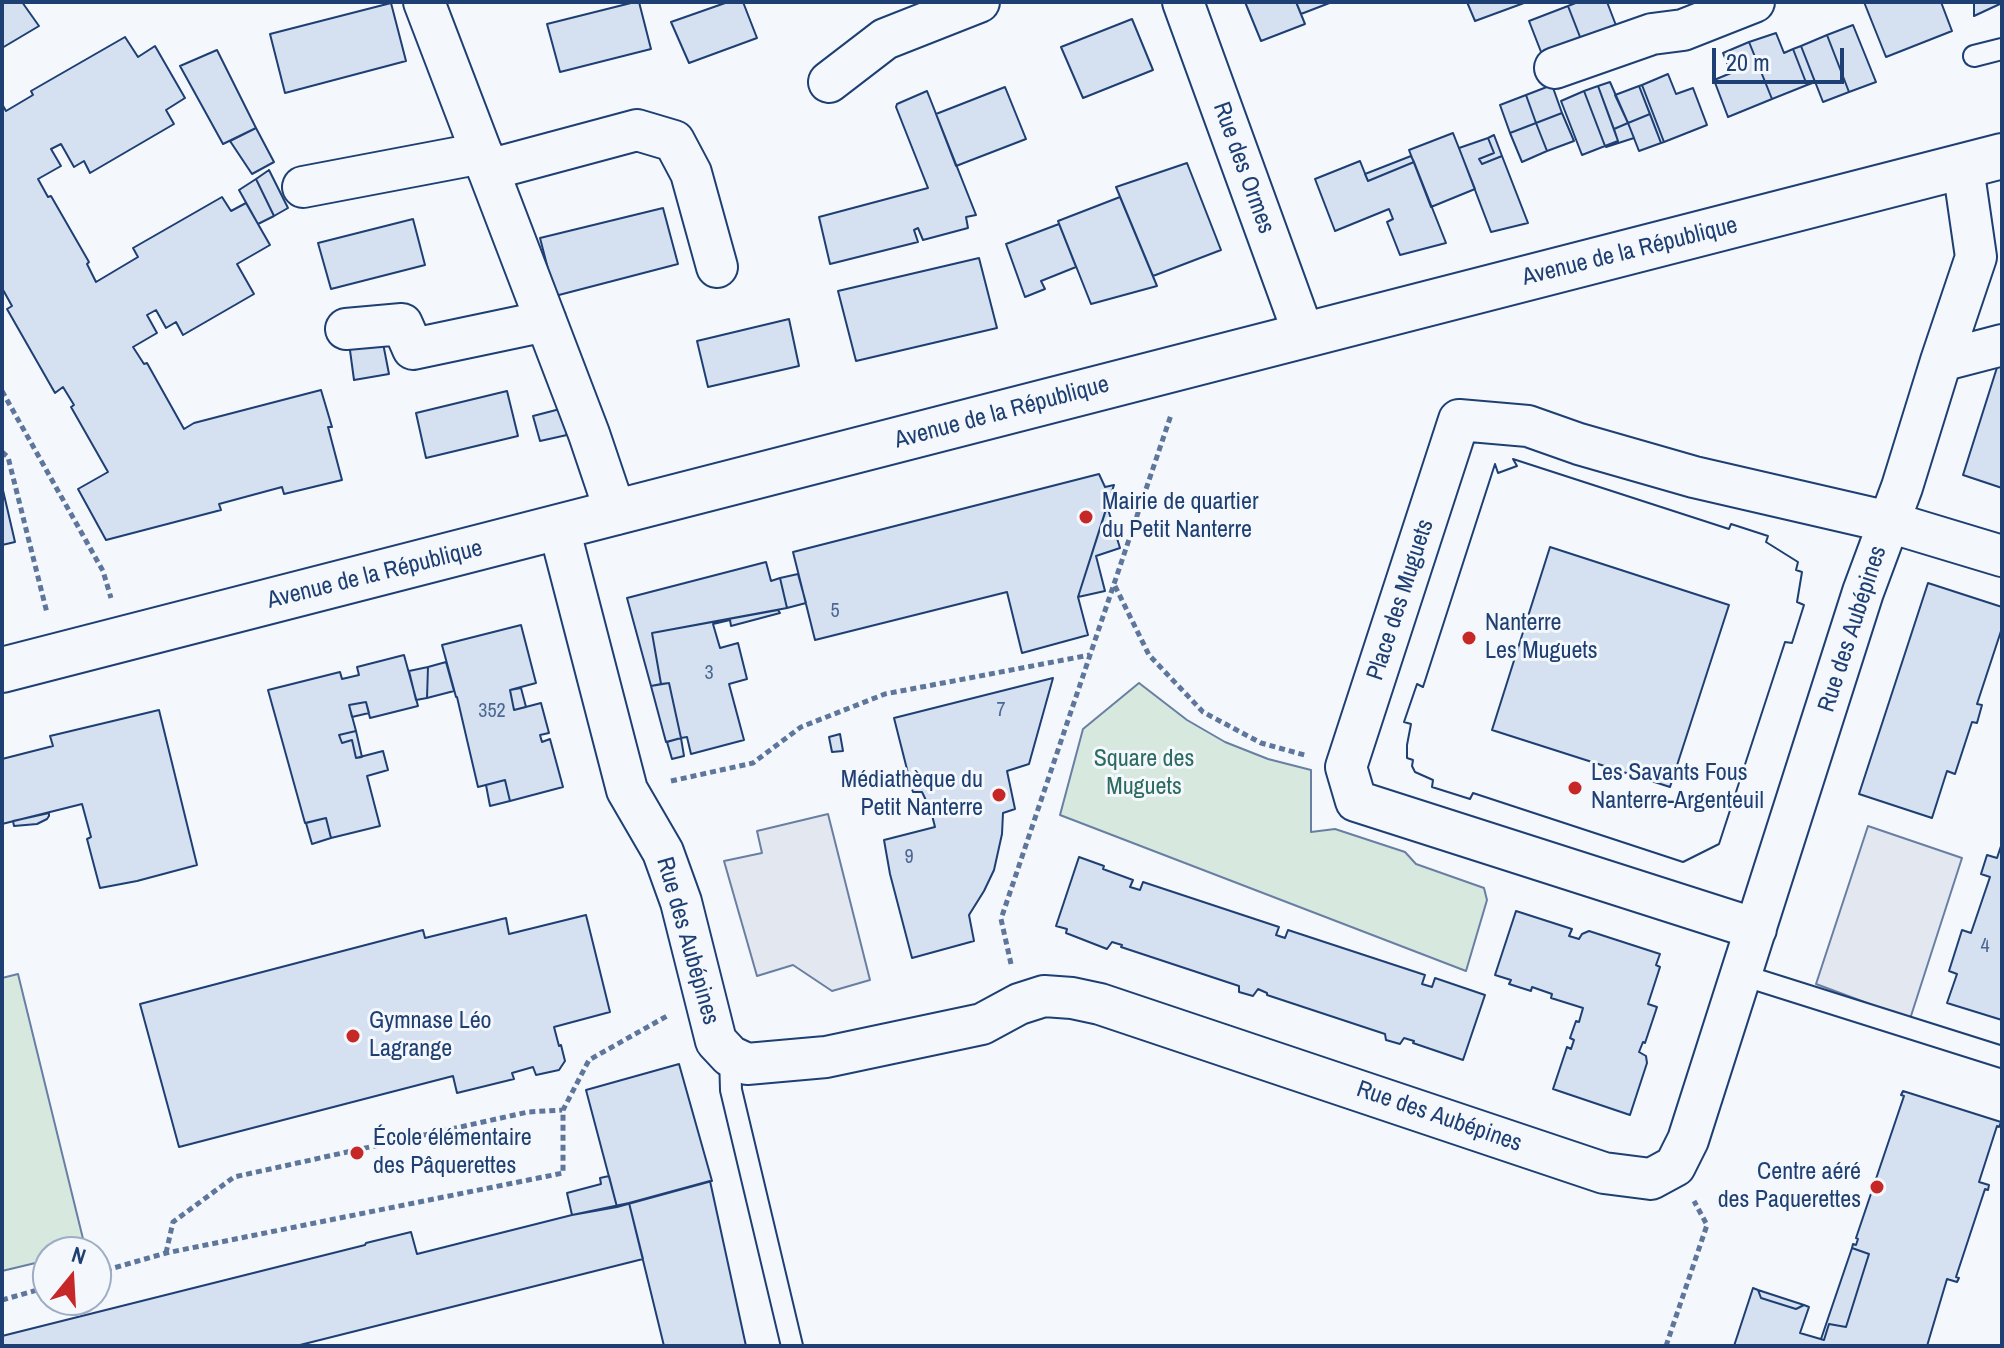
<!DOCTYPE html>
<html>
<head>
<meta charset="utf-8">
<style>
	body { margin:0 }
	#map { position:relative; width:2004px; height:1348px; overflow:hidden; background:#f4f7fb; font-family:"Archivo Narrow",sans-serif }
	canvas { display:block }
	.frame { position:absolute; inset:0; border:4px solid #1d3f73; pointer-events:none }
	.north { position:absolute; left:32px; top:1236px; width:80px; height:80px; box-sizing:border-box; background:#f4f7fb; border:2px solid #9eadc5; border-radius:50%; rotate:18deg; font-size:22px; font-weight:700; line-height:32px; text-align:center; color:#1d3f73 }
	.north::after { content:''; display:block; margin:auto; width:28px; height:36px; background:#c62828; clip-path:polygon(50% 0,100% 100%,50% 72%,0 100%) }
	.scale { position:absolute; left:1712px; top:48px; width:132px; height:36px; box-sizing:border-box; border:4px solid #1d3f73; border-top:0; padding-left:10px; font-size:24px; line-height:28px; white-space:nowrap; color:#1d3f73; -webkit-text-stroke:6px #f4f7fb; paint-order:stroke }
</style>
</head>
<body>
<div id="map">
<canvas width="2004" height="1348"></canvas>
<div class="frame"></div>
<div class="north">N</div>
<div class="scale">20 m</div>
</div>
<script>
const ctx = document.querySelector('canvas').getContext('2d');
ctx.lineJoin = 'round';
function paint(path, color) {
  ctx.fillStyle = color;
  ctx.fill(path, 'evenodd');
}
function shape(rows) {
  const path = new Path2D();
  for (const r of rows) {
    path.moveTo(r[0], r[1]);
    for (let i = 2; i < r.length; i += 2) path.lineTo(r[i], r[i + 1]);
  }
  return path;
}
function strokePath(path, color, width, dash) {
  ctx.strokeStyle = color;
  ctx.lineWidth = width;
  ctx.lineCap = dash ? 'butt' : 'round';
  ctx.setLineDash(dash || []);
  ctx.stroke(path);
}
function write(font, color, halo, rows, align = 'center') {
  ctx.font = font + ' "Archivo Narrow",sans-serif';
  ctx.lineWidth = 6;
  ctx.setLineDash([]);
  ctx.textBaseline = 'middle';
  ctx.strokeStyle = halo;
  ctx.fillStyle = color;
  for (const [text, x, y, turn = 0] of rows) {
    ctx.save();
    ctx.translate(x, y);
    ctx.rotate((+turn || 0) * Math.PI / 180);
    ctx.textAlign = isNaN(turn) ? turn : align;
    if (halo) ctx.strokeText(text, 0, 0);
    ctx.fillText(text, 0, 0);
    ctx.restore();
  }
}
const green = shape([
	[1139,683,1187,720,1225,742,1268,759,1311,770,1311,832,1335,829,1405,852,1416,864,1484,888,1487,900,1466,971,1060,815,1083,729,1139,683],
	[18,974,86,1251,48,1252,48,1260,2,1271,2,978,18,974]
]);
const parking = shape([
	[828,814,870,980,832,991,793,965,757,976,724,861,762,853,757,831,828,814],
	[1868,826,1962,858,1910,1019,1816,984,1868,826]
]);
const building = shape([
	[2,2,22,2,39,26,2,48,2,2],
	[635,2,639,2,651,49,560,72,547,24,635,2],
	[728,2,743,2,757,38,689,63,671,22,728,2],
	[1245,2,1296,2,1305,24,1261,41,1245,2],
	[1296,2,1332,2,1301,14,1296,2],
	[1467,2,1523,2,1524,3,1475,21,1467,2],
	[1578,2,1607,2,1617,28,1582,42,1568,6,1578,2],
	[1864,2,1941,2,1952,31,1886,57,1864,2],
	[1974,2,2002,2,2002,3,1974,16,1974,2],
	[391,3,406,61,285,93,270,34,391,3],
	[1568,6,1582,42,1543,57,1529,21,1568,6],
	[1132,19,1153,70,1083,98,1061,47,1132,19],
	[1853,25,1876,82,1849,92,1827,35,1853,25],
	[1776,33,1784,53,1793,49,1807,85,1772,99,1749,42,1776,33],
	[1827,35,1849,92,1823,102,1801,46,1827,35],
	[125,37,138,57,155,46,185,98,166,110,174,124,90,173,84,161,74,167,61,144,51,149,61,166,38,179,48,197,51,196,89,262,87,264,96,282,138,257,133,248,222,197,231,211,246,203,270,245,237,264,254,294,183,335,176,322,166,328,156,310,147,315,157,333,133,347,144,364,147,363,184,429,194,423,321,390,332,427,328,427,342,480,284,494,282,487,219,504,221,510,106,540,78,489,108,472,71,407,74,405,63,387,55,393,7,309,12,306,2,288,2,104,6,111,33,95,31,91,125,37],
	[1749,42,1772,99,1728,117,1714,80,1731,73,1723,53,1749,42],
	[1801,46,1815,82,1807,85,1793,49,1801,46],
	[217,50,256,128,223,144,180,66,217,50],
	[1668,74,1676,94,1693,88,1707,125,1664,142,1642,85,1668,74],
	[1610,82,1628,123,1614,129,1598,86,1610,82],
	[1552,85,1562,113,1536,123,1526,95,1552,85],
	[1642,85,1664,142,1661,143,1639,86,1642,85],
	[1598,86,1618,141,1605,146,1584,91,1598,86],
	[1639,86,1650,114,1628,123,1615,95,1639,86],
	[1005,87,1026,139,956,166,936,114,1005,87],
	[927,91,976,215,966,217,968,228,923,240,918,228,914,230,918,242,830,264,819,217,928,188,896,107,897,104,927,91],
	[1584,91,1605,146,1582,155,1561,101,1584,91],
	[1526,95,1536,123,1510,133,1500,105,1526,95],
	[1562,113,1574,141,1547,151,1536,123,1562,113],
	[1650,114,1661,143,1639,151,1628,123,1650,114],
	[1536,123,1547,151,1522,162,1510,133,1536,123],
	[1628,123,1634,138,1606,147,1618,141,1614,129,1628,123],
	[256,128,274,162,252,174,230,141,256,128],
	[1453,133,1475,189,1431,207,1409,150,1453,133],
	[1494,135,1502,156,1482,164,1479,159,1494,153,1488,138,1494,135],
	[1488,138,1494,153,1479,159,1482,164,1502,156,1528,223,1491,232,1459,148,1488,138],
	[1411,156,1414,162,1368,181,1365,174,1411,156],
	[1360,161,1368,181,1414,162,1446,243,1400,255,1387,222,1393,219,1389,209,1335,231,1315,179,1360,161],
	[1187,163,1221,250,1153,276,1116,187,1187,163],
	[269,170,288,208,274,216,256,179,269,170],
	[256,179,274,216,258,224,239,190,256,179],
	[1120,197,1157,286,1091,304,1058,221,1120,197],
	[663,208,678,264,555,296,540,238,663,208],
	[413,219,425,265,331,289,318,243,413,219],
	[1059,224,1076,267,1041,281,1045,289,1025,297,1006,244,1059,224],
	[979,258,997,328,856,361,838,291,979,258],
	[789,319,799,366,708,387,697,341,789,319],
	[382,338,389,374,354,380,349,343,382,338],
	[2000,358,2002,358,2002,488,1963,475,2000,358],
	[507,391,518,436,426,458,416,413,507,391],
	[560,409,567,435,540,441,533,416,560,409],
	[1513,459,1729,529,1731,524,1768,536,1766,542,1798,562,1796,570,1802,572,1797,602,1804,605,1792,643,1785,642,1719,844,1683,862,1473,793,1470,799,1432,787,1433,780,1415,772,1412,766,1413,760,1407,758,1407,745,1411,724,1404,722,1417,684,1423,687,1495,464,1498,473,1517,466,1513,459],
	[1550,547,1729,605,1670,787,1492,730,1550,547],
	[1513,459,1729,529,1731,524,1768,536,1766,542,1798,562,1796,570,1802,572,1797,602,1804,605,1792,643,1785,642,1719,844,1683,862,1473,793,1470,799,1432,787,1433,780,1415,772,1412,766,1413,760,1407,758,1407,745,1411,724,1404,722,1417,684,1423,687,1495,464,1498,473,1517,466,1513,459],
	[1099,474,1105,487,1114,485,1078,597,1088,635,1022,653,1007,592,815,640,793,552,1099,474],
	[2,486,15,542,2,545,2,486],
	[1107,506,1120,548,1096,556,1105,591,1078,597,1107,506],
	[766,562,771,581,780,578,787,608,652,633,661,684,651,686,627,598,766,562],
	[798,574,806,603,787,608,780,578,798,574],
	[1928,583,2002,607,2002,628,1977,704,1982,705,1977,723,1972,722,1955,774,1947,771,1932,818,1859,794,1928,583],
	[778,610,780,613,731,626,730,620,713,624,720,648,738,643,747,679,729,684,744,740,691,754,687,737,681,738,669,683,661,684,652,633,778,610],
	[521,625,536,683,510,690,514,710,541,703,549,733,540,735,542,742,550,739,563,787,510,801,505,780,478,787,457,697,456,697,442,645,521,625],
	[404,655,418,706,370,718,366,702,349,705,356,731,339,735,342,743,352,740,356,758,383,751,388,770,367,776,380,826,331,838,326,818,305,823,268,690,340,672,342,679,359,675,357,667,404,655],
	[446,662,454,691,427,698,428,667,446,662],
	[428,667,427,698,416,700,409,671,428,667],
	[1053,678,1029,764,1007,771,1015,809,1003,813,1002,834,994,870,984,891,969,915,974,941,912,958,890,874,884,840,935,827,931,811,922,792,913,792,912,789,894,718,1053,678],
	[669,683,681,738,666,742,651,686,669,683],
	[521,688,526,707,514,710,510,690,521,688],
	[366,702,369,713,352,717,349,705,366,702],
	[159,710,197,865,137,881,100,888,87,839,91,837,82,804,2,824,2,759,53,746,50,736,159,710],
	[356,731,362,757,356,758,352,740,342,743,339,735,356,731],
	[840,734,843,751,832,752,829,737,840,734],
	[681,738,684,756,672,759,667,742,681,738],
	[505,780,510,801,490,806,486,785,505,780],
	[49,813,49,816,47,819,37,824,14,826,13,821,49,813],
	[326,818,331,838,312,844,306,823,326,818],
	[2002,843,2002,1020,1947,1003,1957,974,1949,971,1962,930,1971,933,1990,877,1981,874,1987,855,1997,858,2002,843],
	[1079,857,1104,866,1103,869,1133,880,1130,887,1140,890,1143,882,1279,927,1276,935,1285,938,1288,930,1425,975,1422,984,1432,987,1435,978,1485,995,1463,1060,1413,1043,1414,1041,1404,1038,1400,1044,1386,1040,1385,1034,1267,995,1267,993,1258,989,1253,996,1239,992,1239,986,1121,947,1122,945,1112,942,1107,949,1066,933,1067,929,1056,926,1079,857],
	[1516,911,1572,929,1569,936,1579,939,1582,934,1589,931,1660,954,1656,965,1660,967,1648,1004,1657,1007,1645,1043,1643,1042,1639,1052,1646,1056,1647,1063,1630,1115,1553,1089,1567,1047,1571,1049,1574,1040,1570,1038,1576,1021,1579,1022,1583,1008,1551,998,1552,994,1532,987,1531,991,1509,984,1511,980,1495,975,1516,911],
	[586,915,610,1012,554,1027,559,1046,561,1045,565,1061,559,1070,536,1075,533,1067,512,1073,514,1079,457,1093,453,1076,179,1147,140,1004,423,930,425,938,506,918,509,934,586,915],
	[679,1064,712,1181,617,1207,586,1090,679,1064],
	[1903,1091,2001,1122,1999,1127,1997,1126,1979,1182,1989,1185,1988,1190,1985,1189,1956,1277,1959,1278,1957,1282,1947,1279,1927,1346,1734,1346,1753,1288,1758,1290,1761,1298,1796,1309,1804,1305,1809,1307,1800,1333,1824,1340,1829,1324,1846,1327,1869,1254,1852,1248,1853,1244,1856,1245,1858,1239,1856,1238,1904,1096,1901,1095,1903,1091],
	[609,1176,617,1207,572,1215,567,1193,601,1184,600,1178,609,1176],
	[710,1181,746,1346,664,1346,629,1203,710,1181],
	[629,1203,643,1259,296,1346,2,1346,2,1336,365,1245,366,1243,411,1232,417,1254,572,1215,629,1203],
	[1852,1248,1869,1254,1846,1327,1829,1324,1824,1340,1821,1339,1852,1248],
	[1758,1290,1804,1305,1796,1309,1761,1298,1758,1290]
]);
const path = shape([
	[2,391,103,571,111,598],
	[2,452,8,457,47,613],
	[1115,586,1149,655,1203,712,1261,743,1308,756],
	[671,781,753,763,801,727,885,694,1090,655],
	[1011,964,1001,919,1171,415],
	[166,1253,173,1222,234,1177,528,1112,562,1110],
	[96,1273,166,1253,563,1173,563,1110,589,1060,667,1016],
	[2,1300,48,1287],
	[1666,1346,1707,1225,1694,1201]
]);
const lane = shape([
	[1974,56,2002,49],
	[1742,975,2002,1057],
	[730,1056,731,1090,792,1346]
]);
const street = shape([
	[424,2,589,434,616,514],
	[1183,2,1304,335],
	[1555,68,1652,34,1683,30,1754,2],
	[829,82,885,39,979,2],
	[488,170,637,130,674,141,691,173,717,267],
	[303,187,482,153],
	[346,329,402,324,413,349,546,321],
	[1941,361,2002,345],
	[559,528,627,790,663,852,681,902,716,1041,730,1056,747,1064,826,1057,982,1024,1019,1004,1044,996,1072,998,1100,1004,1604,1173,1651,1179,1675,1166,1688,1140,1863,592,1902,487,1941,361,1976,257,1963,167],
	[1756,929,1356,801,1346,767,1459,420,1528,426,1579,444,1694,477,1889,522,2002,556]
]);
const secondary = shape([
	[2,670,2002,156]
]);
const markers = [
	[1086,517,8,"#c62828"],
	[1469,638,8,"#c62828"],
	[1575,788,8,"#c62828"],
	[999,795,8,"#c62828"],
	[353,1036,8,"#c62828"],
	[357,1153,8,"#c62828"],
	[1877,1187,8,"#c62828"]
];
const numberNames = [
	["5",835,612],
	["3",709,674],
	["7",1001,711],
	["352",492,712],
	["9",909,858],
	["4",1985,947]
];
const streetNames = [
	["Rue des Ormes",1243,168,70],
	["Avenue de la République",1630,252,-14],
	["Avenue de la République",1002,413,-15],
	["Avenue de la République",375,575,-14],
	["Place des Muguets",1401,600,-72],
	["Rue des Aubépines",1853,629,-72],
	["Rue des Aubépines",687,941,74],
	["Rue des Aubépines",1439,1117,19]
];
const poiNames = [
	["Mairie de quartier",1102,503],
	["du Petit Nanterre",1102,531],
	["Nanterre",1485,624],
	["Les Muguets",1485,652],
	["Les Savants Fous",1591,774],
	["Nanterre-Argenteuil",1591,802],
	["Médiathèque du",983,781,"right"],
	["Petit Nanterre",983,809,"right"],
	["Gymnase Léo",369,1022],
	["Lagrange",369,1050],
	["École élémentaire",373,1139],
	["des Pâquerettes",373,1167],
	["Centre aéré",1861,1173,"right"],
	["des Paquerettes",1861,1201,"right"]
];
const parkNames = [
	["Square des",1144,760],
	["Muguets",1144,788]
];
paint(green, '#d7e8df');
strokePath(green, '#687fa3', 2);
paint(parking, '#e3e8f0');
strokePath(parking, '#687fa3', 2);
paint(building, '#d5e0f0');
strokePath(building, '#1d3f73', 2);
strokePath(lane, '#1d3f73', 24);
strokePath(street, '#1d3f73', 44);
strokePath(secondary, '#1d3f73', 48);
strokePath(path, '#5e769c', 5, [6, 4]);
strokePath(lane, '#f4f7fb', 20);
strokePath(street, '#f4f7fb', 40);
strokePath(secondary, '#f4f7fb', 44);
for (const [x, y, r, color] of markers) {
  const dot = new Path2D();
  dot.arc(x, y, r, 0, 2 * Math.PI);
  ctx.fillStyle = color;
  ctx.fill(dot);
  strokePath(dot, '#f4f7fb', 3);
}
write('20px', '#4b6792', null, numberNames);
write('24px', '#1d3f73', '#f4f7fb', streetNames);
write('24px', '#1d3f73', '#f4f7fb', poiNames, 'left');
write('24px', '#2c6c60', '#f4f7fb', parkNames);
</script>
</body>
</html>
